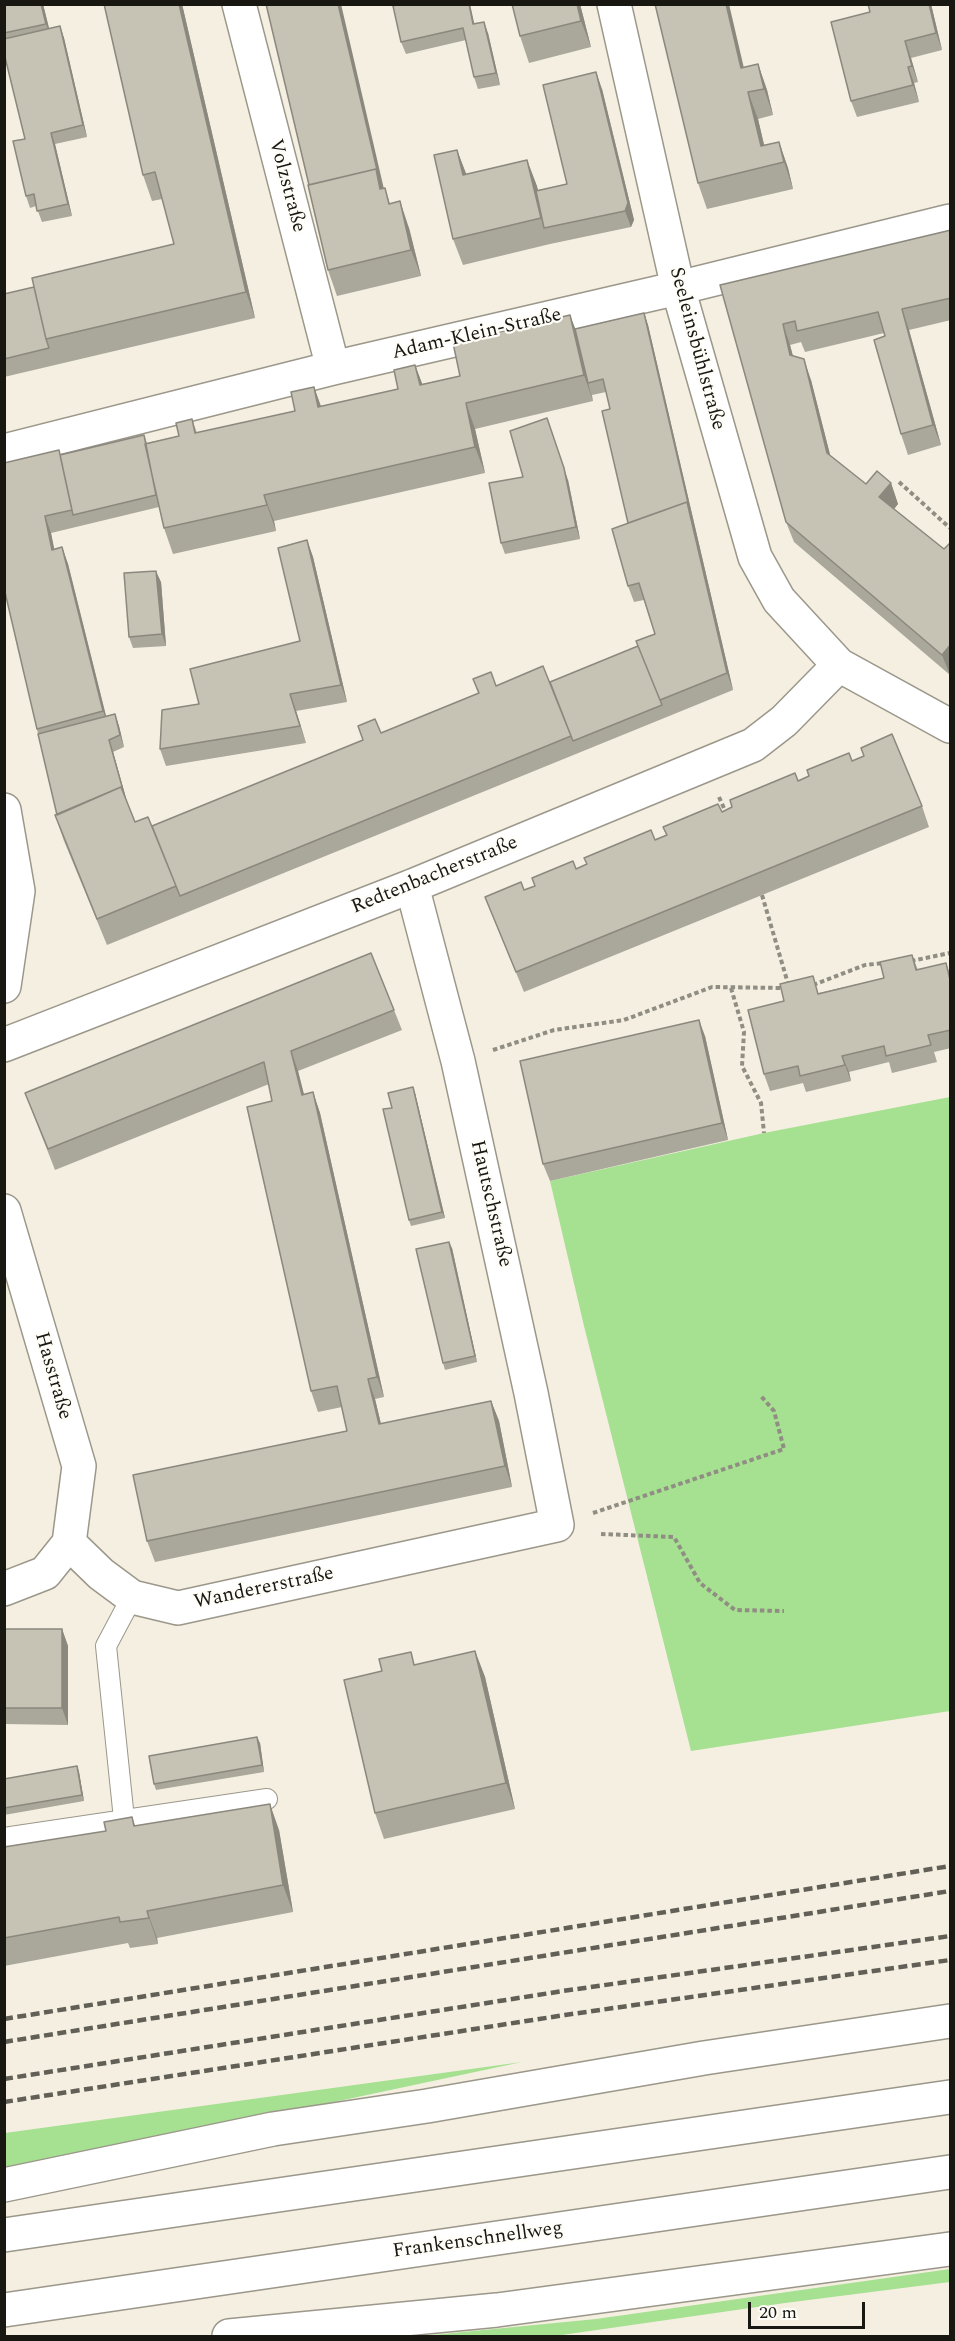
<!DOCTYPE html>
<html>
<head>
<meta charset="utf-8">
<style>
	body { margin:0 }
	#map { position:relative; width:955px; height:2341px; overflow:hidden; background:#f4efe1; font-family:Spectral,serif }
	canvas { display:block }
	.frame { position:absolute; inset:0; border:6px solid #181712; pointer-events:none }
	.scale { position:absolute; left:748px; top:2302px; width:117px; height:27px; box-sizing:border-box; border:3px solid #181712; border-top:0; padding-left:8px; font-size:18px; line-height:21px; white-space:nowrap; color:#181712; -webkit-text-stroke:4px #fefdf7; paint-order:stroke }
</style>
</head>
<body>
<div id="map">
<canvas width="955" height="2341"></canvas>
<div class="frame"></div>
<div class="scale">20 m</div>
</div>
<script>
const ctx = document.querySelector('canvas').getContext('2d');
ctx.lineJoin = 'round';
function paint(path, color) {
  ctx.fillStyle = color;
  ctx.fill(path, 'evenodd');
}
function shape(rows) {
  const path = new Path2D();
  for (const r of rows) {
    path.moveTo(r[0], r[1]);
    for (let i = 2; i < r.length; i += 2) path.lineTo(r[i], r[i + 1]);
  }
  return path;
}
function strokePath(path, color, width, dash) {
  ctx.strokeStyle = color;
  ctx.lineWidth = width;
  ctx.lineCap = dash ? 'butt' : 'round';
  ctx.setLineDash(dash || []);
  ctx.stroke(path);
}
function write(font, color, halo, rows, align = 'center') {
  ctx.font = font + ' Spectral,serif';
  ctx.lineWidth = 4.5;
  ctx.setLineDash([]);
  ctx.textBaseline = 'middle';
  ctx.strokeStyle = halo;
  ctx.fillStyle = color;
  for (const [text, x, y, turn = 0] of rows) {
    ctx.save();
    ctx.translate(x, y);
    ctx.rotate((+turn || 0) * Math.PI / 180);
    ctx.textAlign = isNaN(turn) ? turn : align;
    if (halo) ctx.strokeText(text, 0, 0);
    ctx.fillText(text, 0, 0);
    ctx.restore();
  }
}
const green = shape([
	[950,1097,950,1711,691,1751,584,1326,550,1181,764,1133],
	[522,2062,5,2172,5,2133],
	[950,2269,950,2282,785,2303,555,2336,422,2336,596,2319]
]);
const path = shape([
	[899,482,950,528],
	[719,797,727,815],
	[762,895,789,987],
	[911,961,950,953],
	[813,985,865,965,885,963],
	[731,988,744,1032,742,1066,761,1103,764,1133],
	[493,1050,554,1030,624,1020,712,987,784,988],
	[593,1513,784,1449,774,1411,760,1395],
	[601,1534,674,1537,700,1583,735,1610,784,1611]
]);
const lane = shape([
	[124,1819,106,1646,132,1597],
	[4,1838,267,1799]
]);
const street = shape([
	[239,4,333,368],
	[614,4,678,288,755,557,779,600,839,665,950,726],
	[4,451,333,368,678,288,950,221],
	[4,810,18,891,4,986],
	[4,1045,412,886,753,745,784,721,839,665],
	[4,1211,79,1466,69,1543],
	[69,1543,101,1574,132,1597,178,1608,557,1525,531,1393,458,1061,412,886],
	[4,1589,45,1573,69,1543]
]);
const highway = shape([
	[4,2185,273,2129,427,2106,704,2058,950,2021],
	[4,2235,950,2097],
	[4,2310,950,2172],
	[229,2336,497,2310,950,2249]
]);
const rail = shape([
	[4,2019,950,1866],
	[4,2042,950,1891],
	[4,2079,563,1991,950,1936],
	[4,2102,565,2015,950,1960]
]);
const wall = shape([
	[4,4,43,4,49,29,60,26,64,38,87,137,55,144,72,216,42,222,36,206,30,208,26,196,25,139,4,53],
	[182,4,255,318,4,377,4,294,34,287,174,244,162,199,152,201,143,175],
	[580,4,591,47,529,63,520,36],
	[868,4,931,4,942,50,911,58,918,82,914,83,919,102,857,117,851,101,870,12],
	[475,24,488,33,500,85,478,89,474,77,466,40,406,54,401,42],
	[758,64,767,90,773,115,758,119,764,145,779,142,788,168,793,189,707,209,698,183,744,67],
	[602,89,634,220,631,227,550,244,463,265,453,239,457,150,466,174,527,160,538,190,567,184],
	[385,188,390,204,409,228,421,276,337,296,328,270,384,189],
	[951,230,951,320,909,330,941,445,908,455,901,434,884,333,805,352,801,342,790,345,793,356,811,380,830,455,866,484,891,483,898,504,894,509,944,549,951,542,950,675,794,542,786,522,720,285],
	[644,313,648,325,733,690,107,945,64,841,55,815,57,815,4,588,59,450,60,455,144,435,147,443,179,436,192,419,197,433,295,411,314,387,321,406,398,389,415,365,422,384,460,376,570,315,575,329],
	[606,392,610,409,628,523,628,586,634,602,644,600,655,634,638,646,550,682,496,686,473,679,478,693,381,733,358,726,363,740,152,826,135,822,128,806,113,752,124,747,119,726,115,714,106,716,68,564,62,547,54,550,51,533,159,507,164,528,173,554,276,531,274,521,485,473,475,429,593,401,592,395],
	[568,480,580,539,505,554,501,543],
	[307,540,313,557,347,702,296,711,306,743,166,766,160,749,300,641],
	[161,582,166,646,133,648,129,637],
	[852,761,922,806,929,827,524,992,485,897,524,890,576,869,666,835,663,827,722,812,798,781],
	[912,955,918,970,946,963,951,976,951,1048,934,1052,937,1062,892,1073,889,1062,849,1072,851,1081,806,1092,803,1083,770,1091,764,1074,784,1001,884,978],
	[394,1010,402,1030,298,1071,304,1094,313,1092,320,1113,384,1397,375,1399,381,1424,491,1401,499,1421,512,1487,155,1562,147,1541,347,1431,342,1407,318,1412,311,1391,272,1101,269,1084,55,1170,25,1093],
	[705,1036,728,1140,550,1181,543,1164],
	[415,1093,445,1218,411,1226,409,1220,392,1108],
	[452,1248,477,1362,445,1370,443,1363],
	[4,1629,62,1629,68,1646,68,1725,4,1724],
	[475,1651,485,1677,515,1809,384,1839,375,1813,415,1665],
	[260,1743,264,1772,156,1790,154,1784],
	[77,1766,79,1772,84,1801,4,1815,4,1779],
	[132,1817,135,1825,279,1830,293,1912,157,1938,158,1944,130,1948,128,1943,4,1966,4,1847,106,1831]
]);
const shadedWall = shape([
	[41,4,43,4,52,40,46,24],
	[179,4,182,4,255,318,246,292],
	[338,4,341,4,390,215,380,189],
	[469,4,470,4,477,36,473,24],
	[577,4,580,4,591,47,581,21],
	[726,4,729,4,750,94,741,68],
	[929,4,931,4,942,50,936,33],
	[484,22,488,33,500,85,496,73],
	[60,26,64,38,87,137,83,125],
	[905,41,911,58,918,82,912,66],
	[758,64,767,90,773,115,764,89],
	[908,67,914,83,919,102,913,85],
	[596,72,602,89,634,220,631,227,625,211],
	[748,92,758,119,769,166,761,146],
	[51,133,55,144,72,216,68,204],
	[779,142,788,168,793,189,784,162],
	[457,150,467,176,463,175],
	[527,160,537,186,546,227,544,228,541,218],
	[400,201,409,228,421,276,411,250],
	[902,309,909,330,941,445,933,425],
	[644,313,648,325,733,690,727,673],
	[570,315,580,341,588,383,593,401,584,375],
	[783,324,790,345,798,376,790,355],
	[804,359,811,380,835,474,827,453],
	[415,365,425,391,420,385],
	[314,387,323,413,318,407],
	[466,403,475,429,485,473,475,447],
	[547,418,568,480,580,539,576,527],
	[891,483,898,504,887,518,879,497],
	[264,495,274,521,276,531,267,505],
	[45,516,51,533,58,567,52,550],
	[307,540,313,557,347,702,341,685],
	[62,547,68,564,109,728,103,711],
	[156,571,161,582,166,646,162,634],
	[951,644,951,674,950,675,942,655],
	[290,694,296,711,306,743,300,726],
	[115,714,119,726,124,747,120,735],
	[109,740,113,752,130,813,126,802],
	[699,1020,705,1036,728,1140,722,1123],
	[291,1051,298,1071,309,1115,302,1095],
	[842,1056,849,1072,851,1081,845,1065],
	[413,1087,415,1093,445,1218,442,1212],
	[313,1092,320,1113,384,1397,377,1377],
	[449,1242,452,1248,477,1362,475,1356],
	[368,1379,375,1399,386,1445,379,1424],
	[491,1401,499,1421,512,1487,505,1466],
	[62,1629,68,1646,68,1725,62,1708],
	[475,1651,485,1677,515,1809,506,1783],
	[257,1737,260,1743,264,1772,262,1765],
	[77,1766,79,1772,84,1801,82,1795],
	[270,1804,279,1830,293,1912,283,1885],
	[147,1911,157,1938,158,1944,149,1918]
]);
const building = shape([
	[4,4,41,4,46,24,4,33,4,4],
	[104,4,179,4,246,292,46,339,32,278,174,244,155,172,143,175,104,4],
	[266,4,338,4,378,174,376,169,309,185,266,4],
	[399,4,469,4,473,24,484,22,496,73,474,77,463,28,401,42,393,6,399,4],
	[512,4,577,4,581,21,520,36,512,4],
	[655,4,726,4,741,68,758,64,764,89,748,92,761,146,779,142,784,162,698,183,655,4],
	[868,4,929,4,936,33,905,41,912,66,908,67,913,85,851,101,831,22,870,12,868,4],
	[60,26,83,125,51,133,68,204,37,211,34,194,26,196,13,141,25,139,4,53,4,39,60,26],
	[596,72,628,203,625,211,544,228,536,191,567,184,543,85,596,72],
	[457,150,463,175,527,160,541,218,453,239,434,155,457,150],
	[376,169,380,189,385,188,389,204,400,201,411,250,328,270,308,185,376,169],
	[951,230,951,298,902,309,933,425,901,434,874,340,885,336,878,312,797,331,795,321,783,324,790,355,804,359,827,453,866,484,877,471,891,483,879,497,944,549,951,542,951,644,942,655,786,522,720,285,951,230],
	[34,287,46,339,49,348,4,359,4,294,34,287],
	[644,313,689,507,687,502,628,523,602,411,610,409,603,379,588,383,575,329,644,313],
	[570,315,584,375,466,403,475,447,264,495,267,505,164,528,145,444,179,436,176,423,192,419,195,433,295,411,291,392,314,387,318,407,398,389,394,370,415,365,420,385,460,376,453,343,570,315],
	[547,418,564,468,576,527,501,543,489,483,523,477,510,431,547,418],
	[144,435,156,495,73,515,60,455,144,435],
	[59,450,72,510,45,516,52,550,62,547,103,711,37,729,4,588,4,463,59,450],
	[687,502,727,673,660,700,636,641,655,634,639,583,628,586,612,529,687,502],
	[307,540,341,685,290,694,300,726,160,749,162,710,199,704,190,669,300,641,278,548,307,540],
	[156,571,162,634,129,637,124,573,156,571],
	[638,646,662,705,573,741,550,682,638,646],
	[543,666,571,736,180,896,152,826,363,740,358,726,375,719,381,733,479,693,473,679,491,672,496,686,543,666],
	[115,714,120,735,109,740,125,797,121,787,57,815,38,734,115,714],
	[892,734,922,806,516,972,485,897,521,882,524,890,535,886,532,878,573,861,576,869,587,864,584,858,651,830,655,840,667,835,663,827,718,804,722,812,732,807,730,800,795,773,798,781,809,776,807,770,849,753,852,761,864,756,861,748,892,734],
	[121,787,135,822,148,817,176,886,97,919,55,815,121,787],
	[371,953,394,1010,291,1051,302,1095,313,1092,377,1377,368,1379,379,1424,491,1401,505,1466,147,1541,133,1475,347,1431,337,1386,311,1391,247,1107,272,1101,264,1062,48,1149,25,1093,371,953],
	[912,955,916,970,946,963,951,984,951,1030,928,1035,931,1045,886,1056,884,1046,842,1056,845,1065,800,1076,798,1066,764,1074,748,1010,784,1001,780,984,813,976,818,994,884,978,880,962,912,955],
	[699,1020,722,1123,543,1164,520,1061,699,1020],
	[413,1087,442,1212,409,1220,383,1109,392,1108,388,1093,413,1087],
	[449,1242,475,1356,443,1363,416,1249,449,1242],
	[4,1629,62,1629,62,1708,4,1708,4,1629],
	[475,1651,506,1783,375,1813,344,1680,382,1671,379,1659,411,1652,414,1665,475,1651],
	[257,1737,262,1765,154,1784,149,1756,257,1737],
	[77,1766,82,1795,4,1808,4,1779,77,1766],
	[270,1804,283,1885,147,1911,149,1918,120,1922,119,1917,4,1938,4,1847,106,1831,104,1822,132,1817,134,1826,270,1804]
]);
const streetNames = [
	["Volzstraße",286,186,75],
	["Adam-Klein-Straße",477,335,-13],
	["Seeleinsbühlstraße",696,349,75],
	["Redtenbacherstraße",435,876,-22],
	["Hautschstraße",490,1204,77],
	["Hasstraße",52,1376,74],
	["Wandererstraße",264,1589,-12],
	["Frankenschnellweg",478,2241,-8]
];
paint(green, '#a6e091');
strokePath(lane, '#9b978a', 22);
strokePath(street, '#9b978a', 36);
strokePath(highway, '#9b978a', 36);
strokePath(path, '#908d83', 4, [4.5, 3]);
strokePath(lane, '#fff', 20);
strokePath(street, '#fff', 33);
strokePath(highway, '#fff', 33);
strokePath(rail, '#625f57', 4.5, [9, 4.5]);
paint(wall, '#aaa79b');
paint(shadedWall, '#8b887e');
paint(building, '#c6c2b4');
strokePath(building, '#8b887e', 1.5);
write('20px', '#181712', '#fefdf7', streetNames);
</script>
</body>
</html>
